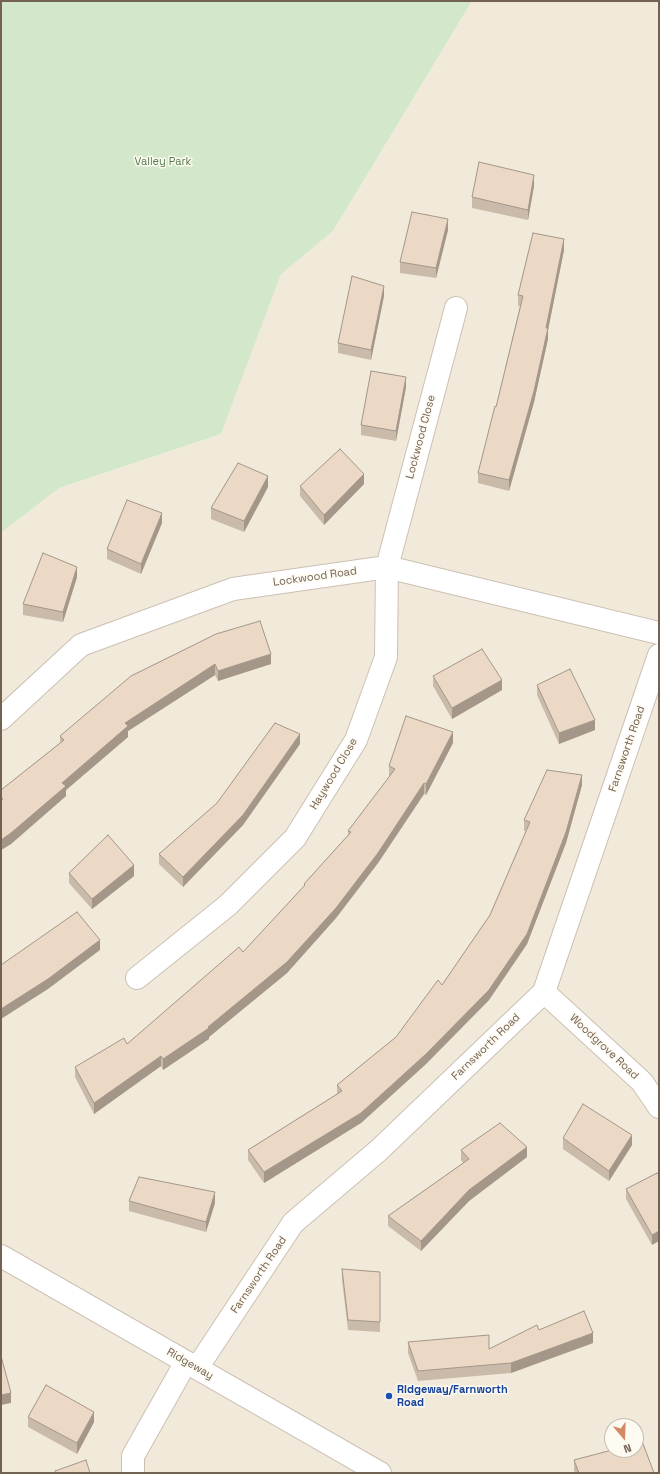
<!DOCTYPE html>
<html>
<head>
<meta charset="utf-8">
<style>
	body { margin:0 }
	#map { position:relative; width:660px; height:1474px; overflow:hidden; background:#faf7ec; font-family:"Space Grotesk",sans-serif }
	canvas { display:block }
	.frame { position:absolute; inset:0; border:2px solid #736151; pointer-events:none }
	.north { position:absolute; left:604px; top:1418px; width:40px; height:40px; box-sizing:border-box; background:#fdfaf2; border:1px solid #c6bdb2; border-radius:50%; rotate:161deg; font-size:11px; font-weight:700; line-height:16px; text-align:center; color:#736151 }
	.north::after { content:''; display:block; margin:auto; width:14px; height:18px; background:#d48961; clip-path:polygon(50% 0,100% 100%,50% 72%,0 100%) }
</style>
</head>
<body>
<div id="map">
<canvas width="660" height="1474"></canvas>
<div class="frame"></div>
<div class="north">N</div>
</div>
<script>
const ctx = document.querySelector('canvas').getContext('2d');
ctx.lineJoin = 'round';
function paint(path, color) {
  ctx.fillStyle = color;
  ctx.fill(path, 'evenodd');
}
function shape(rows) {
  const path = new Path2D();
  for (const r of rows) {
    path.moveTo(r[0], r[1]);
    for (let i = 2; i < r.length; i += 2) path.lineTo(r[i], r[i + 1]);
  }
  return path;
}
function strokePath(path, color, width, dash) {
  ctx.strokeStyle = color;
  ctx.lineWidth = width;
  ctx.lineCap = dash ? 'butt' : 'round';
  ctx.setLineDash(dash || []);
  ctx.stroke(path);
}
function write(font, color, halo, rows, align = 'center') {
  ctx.font = font + ' "Space Grotesk",sans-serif';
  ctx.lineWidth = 3;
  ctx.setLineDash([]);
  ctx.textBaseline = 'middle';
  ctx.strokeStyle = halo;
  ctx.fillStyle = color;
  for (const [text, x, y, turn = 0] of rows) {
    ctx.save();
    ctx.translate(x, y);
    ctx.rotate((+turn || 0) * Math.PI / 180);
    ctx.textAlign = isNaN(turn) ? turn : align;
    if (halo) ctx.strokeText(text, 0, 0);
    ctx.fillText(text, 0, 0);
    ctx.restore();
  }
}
const residential = shape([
	[472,1,659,1,659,1473,1,1473,1,533,59,488,221,434,281,273,333,231],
	[612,1426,636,1426,636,1450,612,1450]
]);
const green = shape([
	[1,1,472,1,333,231,281,274,221,434,59,488,1,533]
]);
const minor = shape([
	[1,719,81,645,233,589,387,567,659,633],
	[137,978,228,905,295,838,356,740,386,657,387,567,456,308],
	[544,992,642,1082,659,1107],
	[1,1256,380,1473],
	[197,1368,293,1223,379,1150,544,992,659,655],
	[133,1473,133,1456,186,1362]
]);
const wall = shape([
	[534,186,528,220,472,208,472,197],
	[448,230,436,278,400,273,400,262],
	[564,250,548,330,548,339,534,402,509,491,478,483,478,473,496,407,520,306,518,306,518,295],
	[384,296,371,360,338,353,338,343],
	[406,387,396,441,361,435,361,425],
	[364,484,324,525,300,496,300,486],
	[268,487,244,532,211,519,211,508],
	[162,523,141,574,107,559,107,549],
	[77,577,63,622,23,615,23,604],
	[216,634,271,664,218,681,215,675,128,731,128,737,66,790,66,796,11,844,1,850,1,790,60,743,60,736],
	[433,676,502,690,452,719,433,686],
	[537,685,595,730,559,744,537,695],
	[453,743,426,795,424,794,378,863,336,918,287,973,209,1037,209,1039,163,1070,161,1066,94,1114,75,1077,75,1067,127,1044,243,952,304,887,304,884,348,835,348,831,390,777,389,776,389,766],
	[300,744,243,825,183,887,159,864,159,854],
	[582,785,566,843,527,944,489,1000,426,1064,361,1123,264,1183,248,1160,248,1150,337,1094,337,1085,396,1037,442,985,490,915,526,831,524,831,524,820],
	[69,873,134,876,92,909,69,883],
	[563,1138,632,1145,609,1181,563,1149],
	[461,1150,527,1157,469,1201,421,1251,388,1226,388,1216,463,1163,461,1160],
	[659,1175,652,1245,626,1199,626,1189],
	[129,1201,215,1203,206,1232,129,1211],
	[342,1269,380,1272,380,1332,348,1330,342,1280],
	[539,1330,593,1343,511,1373,418,1381,408,1353,408,1342,489,1349],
	[28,1417,94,1422,77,1454,28,1427],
	[574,1460,654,1473,575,1473,574,1470]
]);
const shadedWall = shape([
	[534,175,534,186,528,220,528,210],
	[448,219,448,230,436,278,436,268],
	[564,239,564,250,548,330,548,339,534,402,509,491,509,480,546,328],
	[384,286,384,296,371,360,371,350],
	[406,377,406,387,396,441,396,431],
	[364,474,364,484,324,525,324,515],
	[268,476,268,487,244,532,244,521],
	[162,513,162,523,141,574,141,564],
	[77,567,77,577,63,622,63,612],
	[271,654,271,664,218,681,218,671],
	[215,664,215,675,128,731,128,737,66,790,66,796,11,844,1,850,1,840,62,783,125,723],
	[502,680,502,690,452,719,452,708],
	[595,720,595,730,559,744,559,733],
	[453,732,453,743,426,795,426,784],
	[300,734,300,744,243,825,183,887,183,877],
	[582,775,582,785,566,843,527,944,489,1000,426,1064,361,1123,264,1183,264,1172,361,1113],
	[424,783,424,794,378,863,336,918,287,973,209,1037,209,1039,163,1070,163,1059,208,1027],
	[134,865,134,876,92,909,92,899],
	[100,940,100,950,48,989,1,1019,1,1009],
	[161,1056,161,1066,94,1114,94,1103],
	[632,1135,632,1145,609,1181,609,1171],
	[527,1147,527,1157,469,1201,421,1251,421,1241,469,1190],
	[215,1192,215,1203,206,1232,206,1222],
	[659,1231,659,1241,652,1245,652,1235],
	[593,1333,593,1343,511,1373,511,1363],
	[11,1393,11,1403,1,1405,1,1395],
	[94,1412,94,1422,77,1454,77,1443]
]);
const building = shape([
	[479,162,534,175,528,210,472,197,479,162],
	[412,212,448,219,436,268,400,262,412,212],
	[533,233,564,239,546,328,548,328,534,391,509,480,478,473,495,406,496,407,523,296,518,295,533,233],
	[352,276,384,286,371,350,338,343,352,276],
	[371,371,406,377,396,431,361,425,371,371],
	[340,449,364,474,324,515,300,486,340,449],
	[238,463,268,476,244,521,211,508,238,463],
	[127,500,162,513,141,564,107,549,127,500],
	[43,553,77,567,63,612,23,604,43,553],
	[260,621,271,654,218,671,215,664,125,723,128,726,62,783,66,786,11,833,1,840,1,800,3,799,1,797,1,790,64,740,60,736,131,676,216,634,260,621],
	[482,649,502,680,452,708,433,676,482,649],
	[570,669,595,720,559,733,537,685,570,669],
	[406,716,453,732,426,784,424,783,378,853,336,908,287,962,208,1027,209,1028,163,1059,161,1056,94,1103,75,1067,124,1038,127,1044,239,947,243,952,305,885,304,884,351,832,348,831,395,769,389,766,406,716],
	[275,723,300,734,243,815,183,877,159,854,217,803,275,723],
	[547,770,582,775,566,832,527,934,489,990,426,1054,361,1113,264,1172,248,1150,342,1091,337,1085,396,1037,438,980,442,985,490,915,530,822,524,820,547,770],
	[108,835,134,865,92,899,69,873,108,835],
	[77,912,100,940,48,979,1,1009,1,965,77,912],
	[583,1104,632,1135,609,1171,563,1138,583,1104],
	[500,1123,527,1147,469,1190,421,1241,388,1216,469,1159,461,1150,500,1123],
	[657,1173,659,1175,659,1231,652,1235,626,1189,657,1173],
	[139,1177,215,1192,206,1222,129,1201,139,1177],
	[342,1269,380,1272,380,1322,348,1320,342,1269],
	[584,1311,593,1333,511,1363,418,1371,408,1342,489,1335,489,1349,537,1325,539,1330,584,1311],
	[1,1356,11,1393,1,1395,1,1356],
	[46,1385,94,1412,77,1443,28,1417,46,1385],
	[642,1441,654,1473,579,1473,574,1460,612,1450,636,1450,636,1443,642,1441],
	[86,1460,90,1473,55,1473,55,1471,86,1460]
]);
const markers = [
	[389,1396,4,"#1a4fb4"]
];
const parkNames = [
	["Valley Park",163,162]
];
const streetNames = [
	["Lockwood Close",421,437,-75],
	["Lockwood Road",315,577,-8],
	["Farnsworth Road",627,749,-71],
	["Haywood Close",334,774,-59],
	["Farnsworth Road",486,1047,-44],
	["Woodgrove Road",604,1047,43],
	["Farnsworth Road",259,1275,-56],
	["Ridgeway",190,1364,30]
];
const transitNames = [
	["Ridgeway/Farnworth",397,1390],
	["Road",397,1403]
];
paint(residential, '#f1eadb');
paint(green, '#d3e7cb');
strokePath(minor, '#ccc0b3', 24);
strokePath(minor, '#fff', 22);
paint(wall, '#cabaa9');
paint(shadedWall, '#a4978a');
paint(building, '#ebd8c5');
strokePath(building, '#a4978a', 1);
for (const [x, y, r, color] of markers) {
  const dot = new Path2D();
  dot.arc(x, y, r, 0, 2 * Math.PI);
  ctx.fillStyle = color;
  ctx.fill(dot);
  strokePath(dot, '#fdfaf2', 1.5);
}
write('11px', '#567c4e', '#fdfaf2', parkNames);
write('11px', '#736151', '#fdfaf2', streetNames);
write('bold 11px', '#164399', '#fdfaf2', transitNames, 'left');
</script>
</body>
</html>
